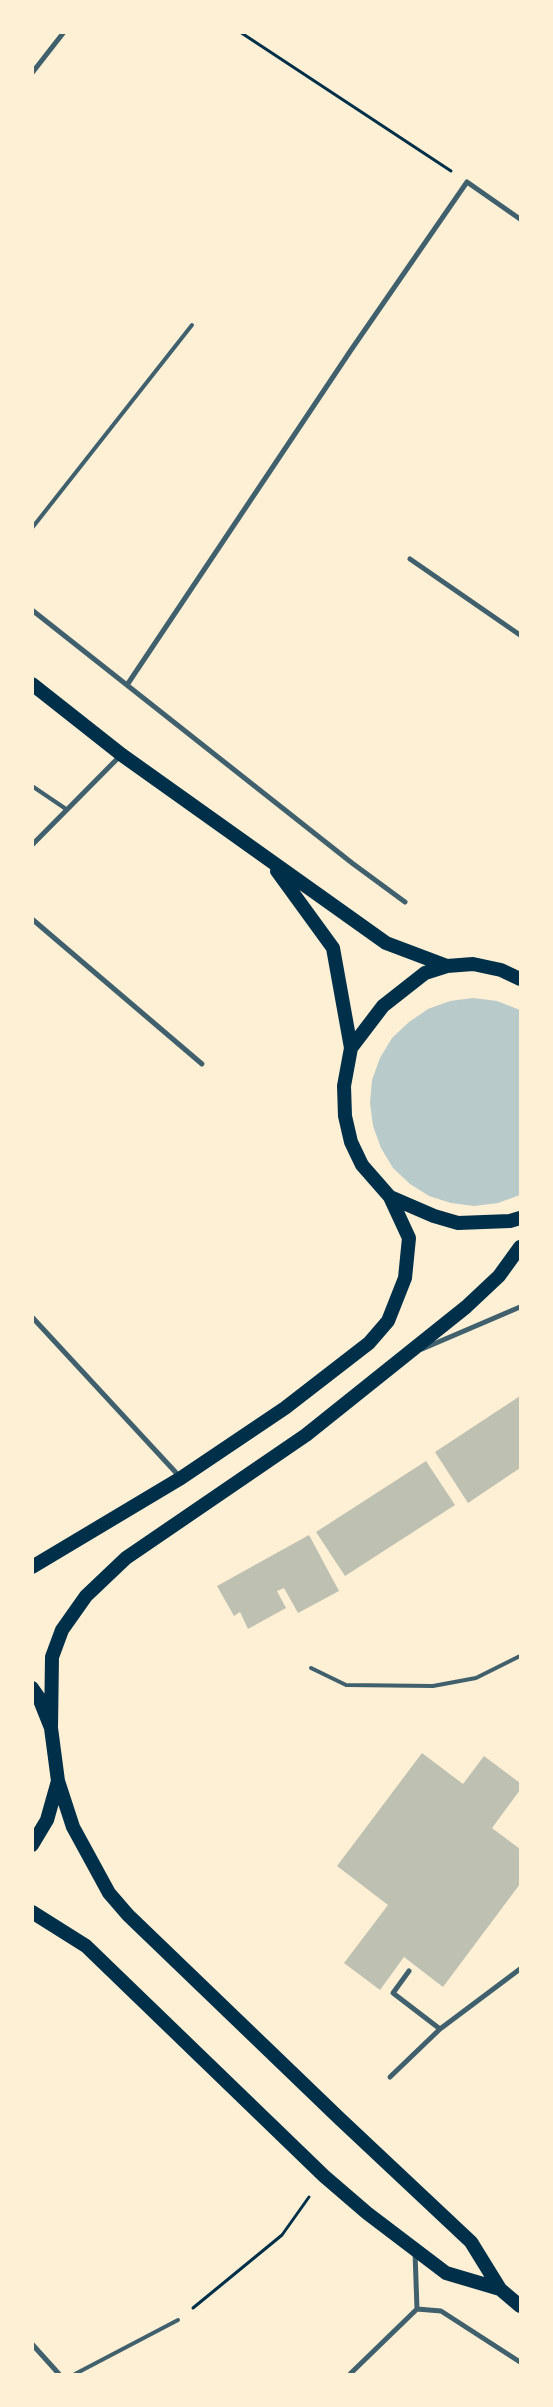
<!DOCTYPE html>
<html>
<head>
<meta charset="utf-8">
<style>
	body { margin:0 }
	#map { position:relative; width:553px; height:2407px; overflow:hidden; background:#fdf0d5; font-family:Spectral,serif }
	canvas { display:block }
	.frame { position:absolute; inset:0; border:34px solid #fdf0d5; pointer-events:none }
</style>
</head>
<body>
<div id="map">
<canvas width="553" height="2407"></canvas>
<div class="frame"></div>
</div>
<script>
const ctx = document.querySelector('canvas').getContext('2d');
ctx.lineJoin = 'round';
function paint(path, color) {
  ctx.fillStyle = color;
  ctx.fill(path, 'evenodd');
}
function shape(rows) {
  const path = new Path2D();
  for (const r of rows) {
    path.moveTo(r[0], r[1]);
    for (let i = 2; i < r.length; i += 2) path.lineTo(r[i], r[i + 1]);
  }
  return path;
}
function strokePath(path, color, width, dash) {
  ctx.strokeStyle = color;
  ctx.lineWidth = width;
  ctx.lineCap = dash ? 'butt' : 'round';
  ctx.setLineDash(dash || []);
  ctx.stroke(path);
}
const green = shape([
	[473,998,497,1001,520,1010,520,1195,498,1203,474,1206,451,1203,429,1196,410,1184,393,1168,381,1148,373,1126,370,1103,372,1080,380,1058,392,1038,409,1022,428,1009,450,1001]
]);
const building = shape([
	[520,1396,520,1468,468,1503,435,1452],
	[426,1461,455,1505,345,1576,316,1532],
	[309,1535,339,1591,298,1613,284,1588,277,1591,286,1608,248,1629,240,1612,234,1616,217,1586],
	[422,1753,463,1784,484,1756,520,1783,520,1790,492,1828,520,1849,520,1884,443,1987,404,1957,380,1990,344,1963,388,1905,337,1866]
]);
const path = shape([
	[240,32,451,171],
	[193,2308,282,2235,309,2197]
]);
const service = shape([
	[32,528,192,325],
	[32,786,66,809],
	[311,1668,346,1685,433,1686,476,1678,520,1656],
	[75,2374,178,2320]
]);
const minor = shape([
	[32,73,64,32],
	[410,559,520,635],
	[32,610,352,863,405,902],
	[127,685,351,350,467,182,520,219],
	[32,845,121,755],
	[32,919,202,1064],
	[32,1317,180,1477],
	[422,1349,520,1307],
	[409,1971,393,1993,440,2029],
	[390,2077,440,2029,520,1969],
	[415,2252,417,2309],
	[417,2309,441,2311,520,2362],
	[32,2344,59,2374],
	[350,2374,417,2309]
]);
const trunk = shape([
	[32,684,122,755,386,943,447,966],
	[277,871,333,948,351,1048],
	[520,979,501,970,473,964,447,966,425,973,383,1006,351,1048,344,1086,345,1116,351,1142,362,1165,390,1197,434,1216,458,1223,510,1221,520,1218],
	[32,1567,181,1478,285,1408,369,1343,388,1321,405,1278,409,1238,390,1197],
	[32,1688,39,1698,51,1728,58,1781,47,1820,32,1845],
	[51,1728,52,1657,62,1630,86,1596,126,1558,306,1435,466,1307,499,1276,520,1247],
	[58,1781,73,1827,109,1893,128,1915,339,2118,471,2242,500,2289,520,2306],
	[32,1912,86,1946,324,2176,367,2213,446,2273,500,2289]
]);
paint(green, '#b9caca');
paint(building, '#bec0b2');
strokePath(path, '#003049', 3);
strokePath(service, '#3f606c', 4);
strokePath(minor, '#3f606c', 5);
strokePath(trunk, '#003049', 14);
</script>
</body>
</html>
